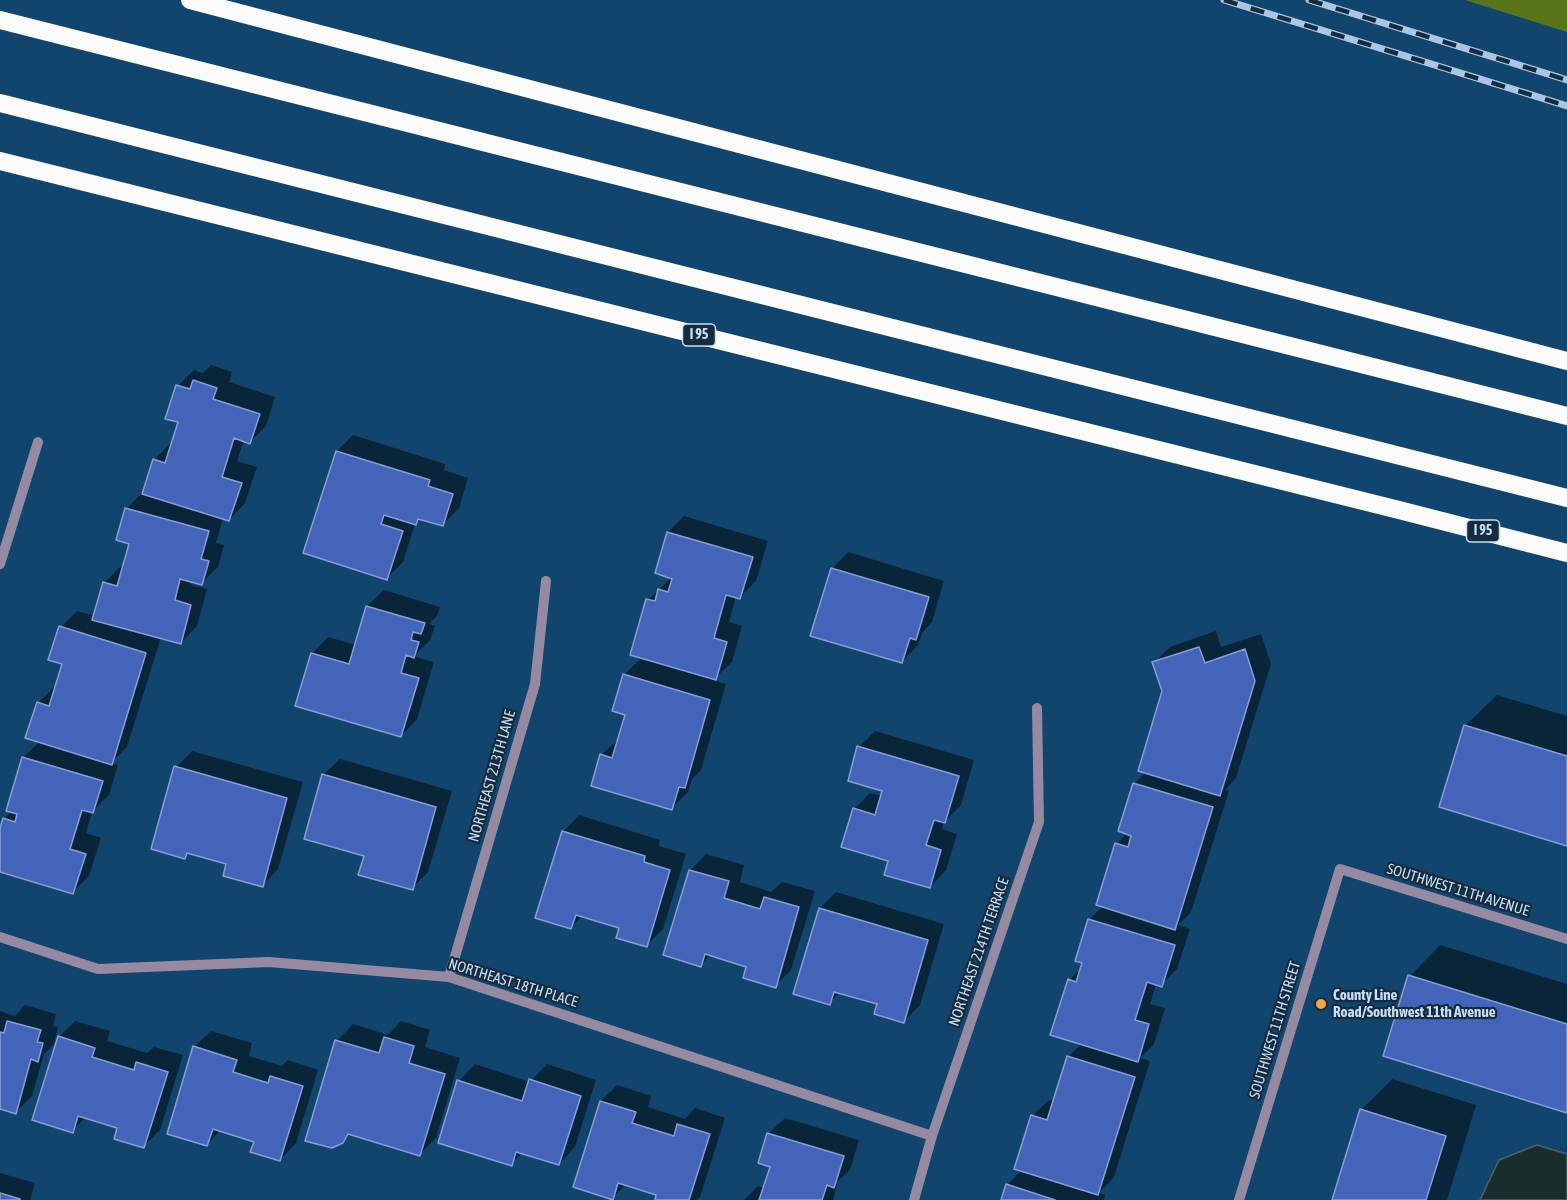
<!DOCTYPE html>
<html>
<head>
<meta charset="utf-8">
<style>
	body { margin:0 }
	canvas { display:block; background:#11456d }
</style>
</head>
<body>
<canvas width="1567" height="1200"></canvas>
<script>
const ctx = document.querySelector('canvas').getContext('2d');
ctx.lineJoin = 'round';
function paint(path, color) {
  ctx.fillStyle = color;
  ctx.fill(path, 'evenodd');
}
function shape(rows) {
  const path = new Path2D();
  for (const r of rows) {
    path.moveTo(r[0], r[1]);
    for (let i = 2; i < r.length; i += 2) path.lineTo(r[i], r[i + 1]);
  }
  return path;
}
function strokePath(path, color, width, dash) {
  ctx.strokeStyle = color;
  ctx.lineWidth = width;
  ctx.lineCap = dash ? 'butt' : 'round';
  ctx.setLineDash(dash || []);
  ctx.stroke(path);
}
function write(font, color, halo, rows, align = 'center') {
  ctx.font = font + ' "Asap Condensed",sans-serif';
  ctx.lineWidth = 4.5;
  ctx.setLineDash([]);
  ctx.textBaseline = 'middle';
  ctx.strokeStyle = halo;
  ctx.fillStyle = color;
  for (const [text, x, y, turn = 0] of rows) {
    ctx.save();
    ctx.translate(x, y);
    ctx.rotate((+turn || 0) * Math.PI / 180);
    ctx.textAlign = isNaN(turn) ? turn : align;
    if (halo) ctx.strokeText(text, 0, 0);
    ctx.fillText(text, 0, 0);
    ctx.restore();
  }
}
const green = shape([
	[1465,0,1567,0,1567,32]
]);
const water = shape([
	[1537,1145,1567,1154,1567,1200,1480,1200,1499,1160,1537,1145]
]);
const shadow = shape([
	[211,365,232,372,229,382,275,397,266,426,250,442,244,440,237,461,257,467,245,503,229,520,223,518,216,543,224,545,218,567,202,583,191,580,190,584,207,589,197,626,181,643,161,637,127,747,111,763,118,765,109,795,92,812,86,833,101,838,89,876,73,892,0,871,0,833,4,819,12,811,23,758,40,741,38,703,54,687,56,687,64,663,61,627,77,611,95,616,104,583,120,567,124,567,131,542,118,539,127,508,143,492,154,460,171,443,172,444,180,421,178,386,194,370,203,373],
	[353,435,445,464,444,470,468,478,459,508,443,525,421,518,415,524,403,562,387,578,337,451],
	[684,516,768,541,756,581,740,597,736,596,729,622,742,626,732,662,713,680,726,684,701,770,692,779,688,792,672,808,601,755,619,739,626,714,624,675,642,657,648,600,672,577,668,532],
	[848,552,944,581,932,622,922,633,918,645,902,662,832,569],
	[384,590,440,607,437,616,429,624,435,626,430,640,417,653,416,657,434,662,417,719,401,736,312,654,328,637,356,645,367,606],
	[1216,631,1221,647,1261,634,1271,664,1236,778,1225,790,1229,791,1191,912,1178,925,1190,929,1177,969,1161,985,1156,984,1150,1004,1165,1008,1154,1044,1140,1058,1150,1061,1114,1177,1099,1193,1105,1195,1104,1200,1002,1200,1007,1185,1022,1170,1032,1116,1049,1100,1054,1101,1068,1057,1082,1043,1069,980,1083,966,1089,920,1103,906,1117,844,1127,833,1120,830,1135,783,1146,772,1164,691,1154,663,1170,647],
	[1497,695,1567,716,1567,845,1441,806,1466,725],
	[875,731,974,760,961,805,944,822,942,829,957,834,946,870,930,887,890,860,854,809,870,793,882,796,884,790,859,747],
	[192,751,303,782,278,869,262,886,228,863,190,852,184,858,176,767],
	[340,759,452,791,428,872,412,888,365,855,323,775],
	[579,815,660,840,659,846,686,854,663,929,647,945,621,927,583,915,571,927,563,832],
	[706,854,744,865,740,882,771,892,782,882,815,891,791,970,775,986,748,966,711,954,701,965,690,871],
	[836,892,944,924,920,1005,904,1021,879,1003,840,992,829,1003,820,908],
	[1440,945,1567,984,1567,1112,1410,976],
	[25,1005,56,1014,53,1026,58,1027,54,1044,44,1054,32,1096,16,1112,0,1107,0,1011,15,1016],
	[75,1021,110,1031,107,1041,147,1053,154,1047,183,1055,160,1130,144,1146,119,1127,86,1117,72,1131,59,1037],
	[401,1021,430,1030,425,1047,460,1058,436,1138,420,1154,351,1133,342,1142,306,1140,337,1041,353,1024,388,1035],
	[211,1031,252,1043,249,1056,282,1066,288,1060,318,1070,296,1143,280,1160,256,1141,221,1130,207,1144,194,1047],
	[475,1064,530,1082,547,1064,596,1080,575,1147,559,1164,523,1152,511,1164,459,1081],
	[1392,1079,1476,1105,1447,1200,1334,1200,1361,1110],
	[617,1085,651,1096,648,1107,685,1119,695,1108,725,1118,700,1197,697,1200,656,1200,658,1194,626,1184,613,1198,601,1101],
	[785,1118,859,1140,850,1170,838,1181,833,1200,744,1200,758,1186,764,1188,772,1166,768,1134],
	[0,1173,35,1183,30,1200,0,1200]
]);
const building = shape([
	[193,380,217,388,213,399,260,414,250,444,234,438,222,477,242,483,229,521,142,494,153,459,165,463,178,422,165,419,176,385,190,389,193,380],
	[336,451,430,480,428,486,453,494,443,526,418,519,416,525,384,515,381,524,403,531,387,580,303,553,336,451],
	[125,508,209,531,201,559,209,561,202,585,180,579,175,600,191,605,181,644,92,620,103,582,117,586,129,544,116,540,125,508],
	[667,532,753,557,740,599,726,595,714,638,727,642,716,680,630,655,646,599,655,601,658,589,668,592,672,579,655,573,667,532],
	[831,568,929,597,916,640,910,638,902,663,810,636,831,568],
	[366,606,425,623,421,634,413,632,411,640,419,642,414,658,406,655,401,673,419,678,401,737,295,706,311,653,349,664,366,606],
	[59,626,146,653,112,765,25,738,37,702,49,706,62,664,48,660,59,626],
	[1199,647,1205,663,1245,649,1255,681,1220,796,1138,771,1162,691,1152,662,1199,647],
	[623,674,710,700,685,788,679,787,672,810,591,786,600,754,612,758,625,715,612,711,623,674],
	[1464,725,1567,756,1567,846,1439,807,1464,725],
	[857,746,959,776,945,823,934,820,926,845,941,850,930,888,884,875,888,861,841,847,853,808,875,815,882,791,848,781,857,746],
	[22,757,103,781,93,813,82,810,70,849,86,854,73,894,0,872,0,828,3,818,15,822,17,814,6,811,22,757],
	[174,766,287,798,263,887,223,876,226,864,187,853,185,859,151,849,174,766],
	[322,774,436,807,413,890,358,875,364,856,304,839,322,774],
	[1133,783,1213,807,1175,930,1096,905,1115,843,1128,847,1131,836,1118,831,1133,783],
	[562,831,645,856,644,862,670,870,647,947,616,938,619,928,576,915,571,929,535,918,562,831],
	[689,870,729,881,724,898,760,909,764,897,799,907,776,988,743,978,746,967,705,954,701,967,663,955,689,870],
	[819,908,928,940,904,1023,874,1014,877,1004,834,992,830,1005,793,994,819,908],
	[1088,919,1175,945,1162,987,1147,982,1135,1020,1149,1024,1138,1062,1050,1035,1068,979,1076,982,1082,963,1075,961,1088,919],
	[1408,975,1567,1024,1567,1113,1383,1056,1408,975],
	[7,1021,41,1030,37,1042,43,1043,38,1062,31,1059,16,1114,0,1109,0,1032,4,1033,7,1021],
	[58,1036,95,1048,92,1057,134,1070,136,1062,168,1072,144,1148,114,1139,117,1128,78,1116,73,1133,32,1120,58,1036],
	[384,1037,414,1046,409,1063,445,1074,420,1156,348,1134,343,1143,332,1148,305,1141,335,1040,379,1053,384,1037],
	[193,1046,237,1060,233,1072,268,1083,270,1076,303,1086,280,1161,250,1152,254,1142,213,1129,207,1146,167,1134,193,1046],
	[1067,1056,1135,1077,1098,1195,1014,1169,1031,1115,1047,1120,1067,1056],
	[529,1079,581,1096,559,1165,516,1152,512,1166,438,1143,457,1080,522,1101,529,1079],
	[600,1101,636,1112,632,1123,674,1136,677,1124,710,1134,689,1200,655,1200,656,1195,618,1183,613,1200,573,1187,600,1101],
	[1360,1109,1446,1136,1426,1200,1332,1200,1360,1109],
	[767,1133,844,1156,834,1188,827,1185,822,1200,759,1200,770,1167,758,1163,767,1133],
	[1006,1184,1055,1200,1001,1200,1006,1184],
	[0,1193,20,1199,20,1200,0,1200,0,1193]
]);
const minor = shape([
	[0,564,38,442],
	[0,937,98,969,269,962,449,977,932,1136],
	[449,977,535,684,546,581],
	[914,1200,932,1136,1039,822,1037,708],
	[1239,1200,1340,869,1567,939]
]);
const highway = shape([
	[190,0,1567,361],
	[0,20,1567,416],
	[0,103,1567,498],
	[0,161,1399,510,1567,553]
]);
const rail = shape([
	[1224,0,1567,106],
	[1309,0,1567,80]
]);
const markers = [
	[1321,1004,6,"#f5a345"]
];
const shields = [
	[699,335,33],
	[1483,531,33]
];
const shieldNames = [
	["I 95",699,335],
	["I 95",1483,531]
];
const streetNames = [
	["NORTHEAST 213TH LANE",492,776,-74],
	["SOUTHWEST 11TH AVENUE",1458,890,17],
	["NORTHEAST 214TH TERRACE",979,952,-71],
	["NORTHEAST 18TH PLACE",513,983,17],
	["SOUTHWEST 11TH STREET",1275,1030,-73]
];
const poiNames = [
	["County Line",1333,995],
	["Road/Southwest 11th Avenue",1333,1012]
];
paint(green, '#58751b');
paint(water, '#192e2c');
strokePath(water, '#4d6369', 1.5);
paint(shadow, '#0007');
paint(building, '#4464b9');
strokePath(building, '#869ed5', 1.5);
strokePath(minor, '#968aa3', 10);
strokePath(highway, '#fafafa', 18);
strokePath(rail, '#a9c7e2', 7);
strokePath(rail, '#162b3d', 4.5, [14]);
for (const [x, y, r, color] of markers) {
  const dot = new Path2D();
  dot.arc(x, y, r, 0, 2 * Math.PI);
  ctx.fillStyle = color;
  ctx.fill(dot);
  strokePath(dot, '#162b3d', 2);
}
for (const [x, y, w] of shields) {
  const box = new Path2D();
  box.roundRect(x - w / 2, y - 11, w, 22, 4.5);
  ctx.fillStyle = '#162b3d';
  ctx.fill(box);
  strokePath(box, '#c5dff7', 1.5);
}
write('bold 14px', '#c5dff7', null, shieldNames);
write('15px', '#c5dff7', '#162b3d', streetNames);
write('bold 15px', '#c5dff7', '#162b3d', poiNames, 'left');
</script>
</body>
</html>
